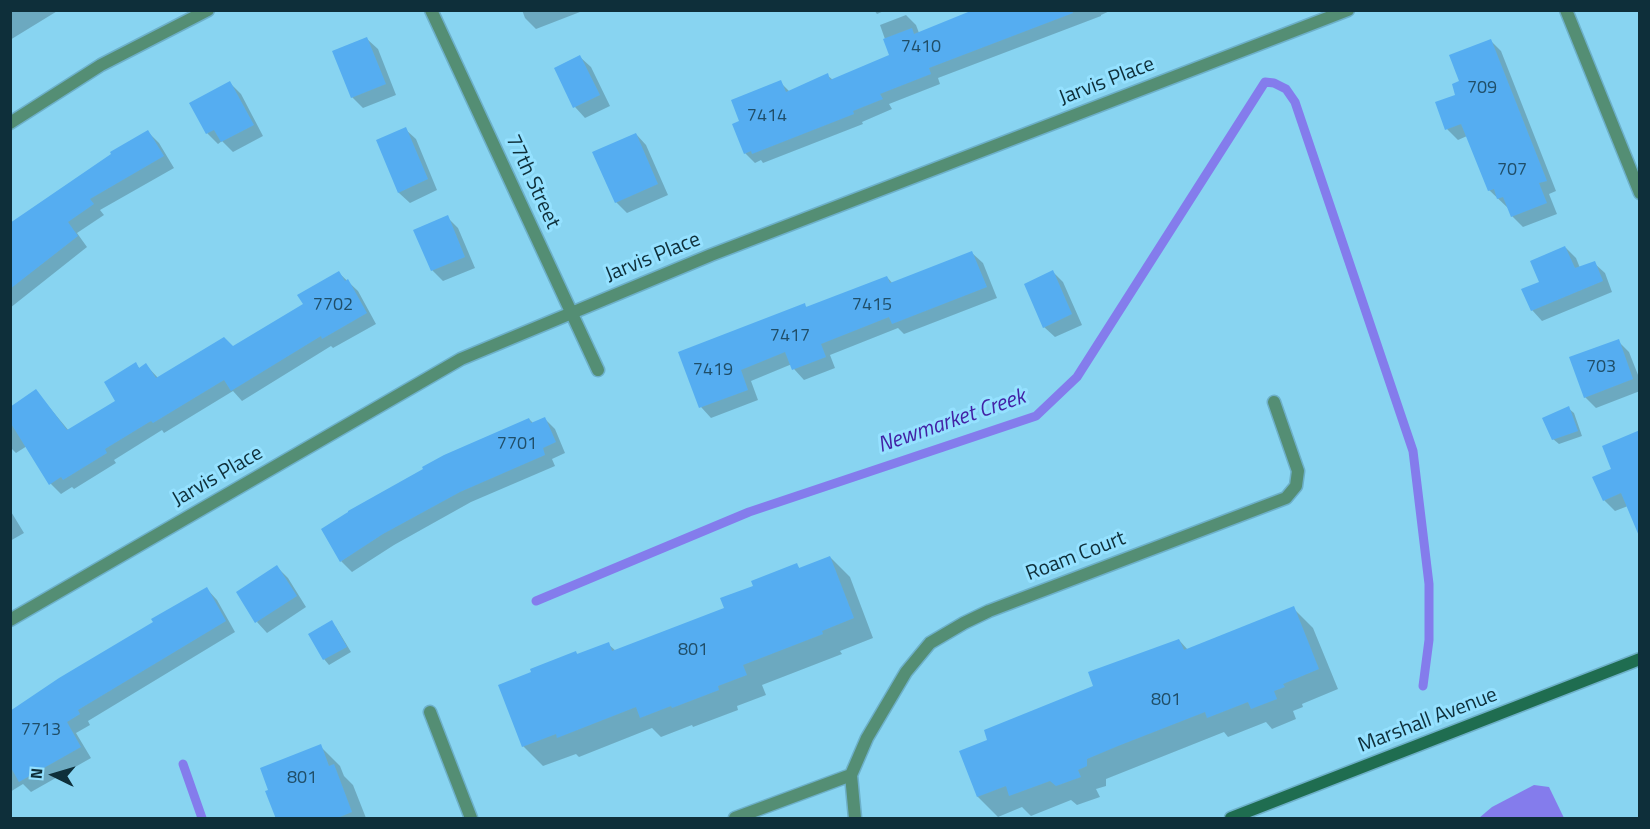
<!DOCTYPE html>
<html>
<head>
<meta charset="utf-8">
<style>
	body { margin:0 }
	#map { position:relative; width:1650px; height:829px; overflow:hidden; background:#88d4f1; font-family:"Titillium Web",sans-serif }
	canvas { display:block }
	.frame { position:absolute; inset:0; border:12px solid #0e2f3a; pointer-events:none }
	.north { position:absolute; left:24px; top:745px; width:60px; height:60px; -webkit-text-stroke:4px #95e1ff; paint-order:stroke; rotate:275deg; font-size:16px; font-weight:700; line-height:24px; text-align:center; color:#0e2f3a }
	.north::after { content:''; display:block; margin:auto; width:21px; height:27px; background:#0e2f3a; clip-path:polygon(50% 0,100% 100%,50% 72%,0 100%) }
</style>
</head>
<body>
<div id="map">
<canvas width="1650" height="829"></canvas>
<div class="frame"></div>
<div class="north">N</div>
</div>
<script>
const ctx = document.querySelector('canvas').getContext('2d');
ctx.lineJoin = 'round';
function paint(path, color) {
  ctx.fillStyle = color;
  ctx.fill(path, 'evenodd');
}
function shape(rows) {
  const path = new Path2D();
  for (const r of rows) {
    path.moveTo(r[0], r[1]);
    for (let i = 2; i < r.length; i += 2) path.lineTo(r[i], r[i + 1]);
  }
  return path;
}
function strokePath(path, color, width, dash) {
  ctx.strokeStyle = color;
  ctx.lineWidth = width;
  ctx.lineCap = dash ? 'butt' : 'round';
  ctx.setLineDash(dash || []);
  ctx.stroke(path);
}
function write(font, color, halo, rows, align = 'center') {
  ctx.font = font + ' "Titillium Web",sans-serif';
  ctx.lineWidth = 6;
  ctx.setLineDash([]);
  ctx.textBaseline = 'middle';
  ctx.strokeStyle = halo;
  ctx.fillStyle = color;
  for (const [text, x, y, turn = 0] of rows) {
    ctx.save();
    ctx.translate(x, y);
    ctx.rotate((+turn || 0) * Math.PI / 180);
    ctx.textAlign = isNaN(turn) ? turn : align;
    if (halo) ctx.strokeText(text, 0, 0);
    ctx.fillText(text, 0, 0);
    ctx.restore();
  }
}
const water = shape([
	[1534,785,1549,787,1564,818,1479,818,1492,807]
]);
const shadow = shape([
	[10,10,59,10,10,40],
	[522,10,579,10,580,12,536,29,525,18],
	[874,10,886,10,877,14],
	[977,10,1112,10,1101,15,1101,16,938,78,940,84,889,104,892,109,862,122,863,124,763,163,761,160,755,163,745,153,741,121,780,82,790,92,827,75,833,80,891,56,880,25,906,15,916,25,919,33],
	[367,39,378,49,396,95,363,108,352,97],
	[1491,41,1501,51,1556,191,1549,194,1557,214,1523,227,1512,216,1509,209,1489,190,1467,136,1458,140,1447,129,1461,82],
	[580,57,591,67,610,106,585,118,575,107],
	[230,83,241,94,263,136,233,152,222,141,218,144,207,133],
	[405,129,416,139,437,190,410,203,399,193,378,141],
	[148,132,159,143,174,168,100,210,104,215,77,233,87,247,10,308,10,227],
	[636,134,646,145,668,195,627,213,616,202],
	[447,217,458,228,475,268,443,281,432,270],
	[1566,248,1576,258,1580,268,1594,263,1605,273,1612,292,1542,321,1532,310,1541,283],
	[972,253,983,263,997,298,904,334,898,328,830,355,835,368,804,380,794,369,792,364,751,381,758,400,711,418,701,407,804,305,808,308,887,277,893,284],
	[1053,272,1063,282,1082,325,1055,337,1044,327],
	[339,273,358,291,376,324,333,348,331,346,242,401,233,391,164,433,162,430,114,460,116,463,74,489,72,487,61,494,51,484,27,446,16,453,10,447,10,408,36,391,69,431,117,401,136,364,140,369,146,365,159,379,233,348,305,305],
	[1618,341,1629,352,1640,380,1640,391,1596,408,1585,397],
	[1568,408,1574,413,1582,436,1559,444,1553,439],
	[544,418,555,429,565,453,552,459,555,466,471,502,394,545,352,572,341,561,529,419,533,423],
	[1613,470,1628,506,1615,511,1604,500],
	[10,510,24,533,10,541],
	[830,557,850,577,873,638,840,651,842,654,762,685,766,695,737,706,738,710,693,727,692,725,661,737,652,728,579,757,576,754,543,766,523,746,576,653,579,655,608,644,616,651,726,609,755,586,797,565,800,569],
	[277,567,288,578,306,607,267,633,257,622],
	[207,589,217,600,235,632,88,721,90,725,76,733,91,758,31,792,23,784,10,792,10,713],
	[1293,608,1313,628,1338,689,1302,704,1303,707,1293,711,1296,719,1272,729,1266,722,1228,737,1224,732,1106,779,1106,786,1096,789,1100,797,1077,805,1071,800,1031,816,1022,807,998,817,978,797,961,752,989,741,1095,687,1179,640,1188,650],
	[331,622,336,627,351,652,329,665,324,659],
	[320,746,340,766,344,776,353,785,366,818,277,818]
]);
const stream = shape([
	[536,601,749,512,1036,416,1077,377,1265,82,1274,83,1286,89,1295,102,1413,451,1429,584,1429,640,1423,686],
	[183,764,202,818]
]);
const building = shape([
	[973,10,1072,10,1073,13,929,68,931,74,880,94,883,99,853,111,854,114,752,154,751,151,744,154,732,124,739,121,731,100,781,80,786,92,828,73,830,80,889,55,883,39,912,28,914,34],
	[367,37,386,84,351,98,332,51],
	[1491,39,1547,181,1539,183,1547,203,1511,217,1503,197,1497,199,1494,189,1488,191,1461,124,1445,130,1435,102,1455,95,1452,84,1459,81,1449,55],
	[580,55,600,95,573,108,554,68],
	[230,81,254,125,221,142,214,130,206,134,189,103],
	[406,127,428,179,398,193,376,140],
	[148,130,164,156,90,199,94,204,68,222,78,236,10,289,10,223,111,154,110,152],
	[636,133,658,184,615,203,592,152],
	[448,215,465,257,431,271,413,230],
	[1565,246,1575,268,1595,261,1603,281,1531,311,1521,289,1539,282,1530,261],
	[972,251,987,287,892,324,889,317,821,344,826,357,792,370,785,352,741,370,748,390,699,408,678,352,805,303,806,307,887,276,890,283],
	[1053,270,1072,314,1043,328,1024,284],
	[339,271,345,281,348,279,367,313,322,339,321,336,231,391,224,380,153,423,151,421,105,449,107,453,63,480,61,477,49,485,10,422,10,407,36,389,67,430,115,401,104,382,136,362,139,368,146,363,156,378,224,337,233,346,303,304,297,295],
	[1619,339,1633,379,1584,398,1569,357],
	[1569,406,1578,431,1552,440,1542,418],
	[545,417,556,442,543,448,545,455,460,492,383,534,340,562,321,529,348,512,348,511,423,469,422,467,444,455,529,418,531,423],
	[1640,430,1640,536,1639,536,1621,493,1603,501,1592,477,1611,469,1602,446],
	[830,556,854,618,822,631,823,634,743,665,747,675,718,686,719,690,672,708,671,706,640,718,636,707,557,738,556,734,522,747,498,685,531,672,530,669,576,651,577,654,609,642,612,651,724,608,720,598,753,586,751,581,797,563,799,568],
	[277,565,297,596,255,623,236,592],
	[207,587,226,621,78,710,80,714,67,722,81,747,19,782,10,766,10,711,59,678,153,622,151,619],
	[1294,606,1319,669,1283,684,1285,687,1274,691,1277,699,1251,709,1248,702,1207,718,1205,712,1118,746,1087,759,1087,766,1078,770,1081,777,1056,786,1050,781,1009,796,1006,786,977,797,959,751,987,740,984,730,1093,686,1088,672,1179,639,1184,650],
	[332,620,347,647,323,660,308,634],
	[321,744,329,766,334,764,352,812,335,819,276,819,265,791,268,790,260,768]
]);
const street = shape([
	[431,10,598,370],
	[1566,10,1640,193],
	[10,123,101,65,208,10],
	[10,620,461,359,711,255,1348,10],
	[430,712,471,818],
	[735,818,851,775],
	[855,818,851,775,867,738,906,672,930,643,964,623,989,611,1286,498,1296,486,1298,471,1274,402]
]);
const secondary = shape([
	[1231,818,1640,659]
]);
const numberNames = [
	["7410",921,48],
	["709",1482,89],
	["7414",767,117],
	["707",1512,171],
	["7702",333,306],
	["7415",872,306],
	["7417",790,337],
	["703",1601,368],
	["7419",713,371],
	["7701",517,445],
	["801",693,651],
	["801",1166,701],
	["7713",41,731],
	["801",302,779]
];
const streetNames = [
	["Jarvis Place",1107,82,-21],
	["77th Street",532,182,65],
	["Jarvis Place",653,258,-22],
	["Jarvis Place",218,477,-30],
	["Roam Court",1076,557,-21],
	["Marshall Avenue",1428,721,-21]
];
const waterNames = [
	["Newmarket Creek",952,422,-19]
];
paint(water, '#847cec');
paint(shadow, '#0003');
strokePath(stream, '#847cec', 9);
paint(building, '#55adf1');
strokePath(street, '#6db0c9', 15);
strokePath(secondary, '#6db0c9', 15);
strokePath(street, '#548e74', 12);
strokePath(secondary, '#1f6d50', 12);
write('18px', '#204e68', null, numberNames);
write('21px', '#0e2f3a', '#95e1ff', streetNames);
write('italic 22px', '#4221a5', '#95e1ff', waterNames);
</script>
</body>
</html>
